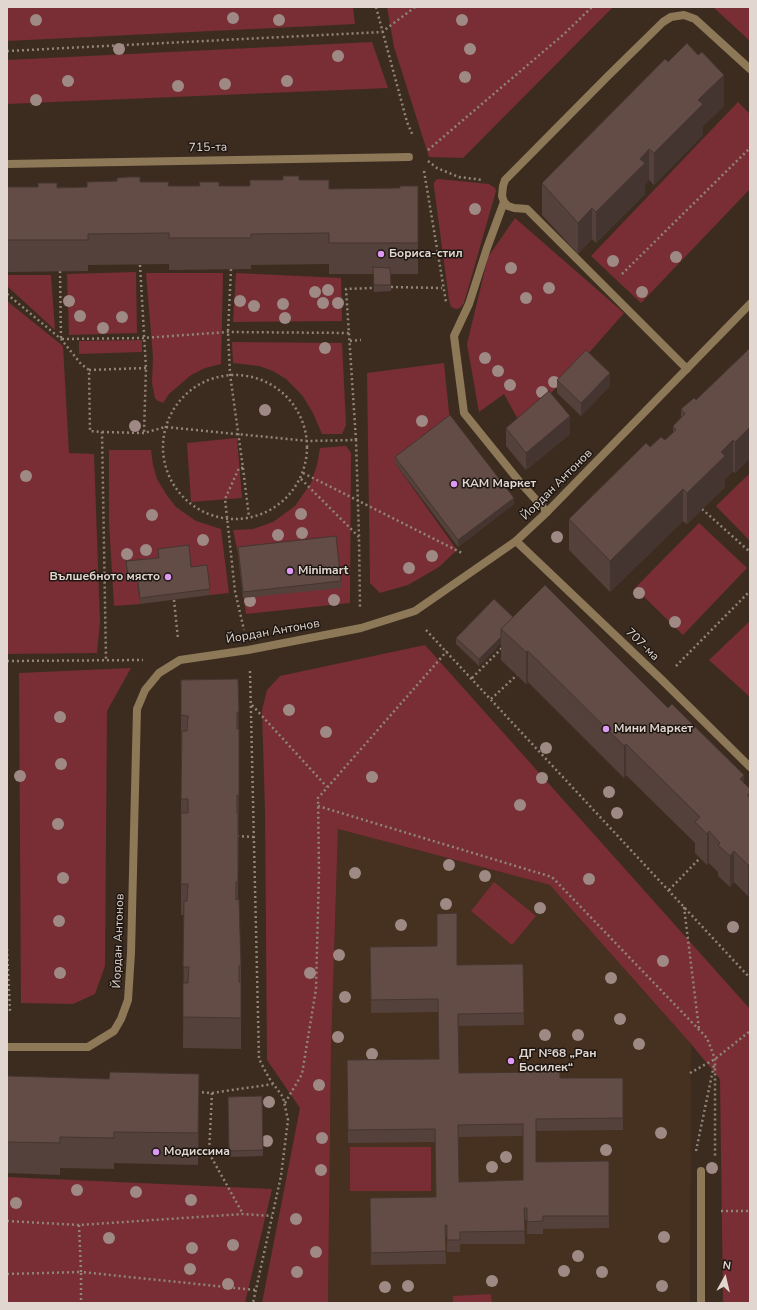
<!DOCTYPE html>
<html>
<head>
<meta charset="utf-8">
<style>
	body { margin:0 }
	#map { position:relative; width:757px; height:1310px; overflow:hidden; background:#3c2c20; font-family:"Nunito Sans",sans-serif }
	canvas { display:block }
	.frame { position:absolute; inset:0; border:8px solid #e2d7d0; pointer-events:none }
	.north { position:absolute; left:705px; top:1258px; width:40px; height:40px; -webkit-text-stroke:3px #1e1611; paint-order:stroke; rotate:8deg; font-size:11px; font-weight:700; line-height:16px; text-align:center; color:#e2d7d0 }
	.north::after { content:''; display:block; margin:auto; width:14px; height:18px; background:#e2d7d0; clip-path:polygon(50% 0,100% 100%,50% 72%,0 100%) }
</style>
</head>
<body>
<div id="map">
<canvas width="757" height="1310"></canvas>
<div class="frame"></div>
<div class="north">N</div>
</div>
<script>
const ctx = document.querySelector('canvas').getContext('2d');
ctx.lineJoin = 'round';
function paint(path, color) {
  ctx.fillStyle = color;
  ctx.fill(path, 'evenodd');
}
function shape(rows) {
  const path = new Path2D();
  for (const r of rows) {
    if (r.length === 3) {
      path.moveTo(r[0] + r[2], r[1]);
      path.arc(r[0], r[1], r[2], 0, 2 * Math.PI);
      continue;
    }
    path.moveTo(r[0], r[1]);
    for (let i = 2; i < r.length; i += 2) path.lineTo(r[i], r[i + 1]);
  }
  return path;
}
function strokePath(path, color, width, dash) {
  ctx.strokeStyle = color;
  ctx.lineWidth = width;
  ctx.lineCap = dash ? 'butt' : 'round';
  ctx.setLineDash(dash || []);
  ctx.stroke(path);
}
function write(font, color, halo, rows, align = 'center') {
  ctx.font = font + ' "Nunito Sans",sans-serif';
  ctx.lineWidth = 3;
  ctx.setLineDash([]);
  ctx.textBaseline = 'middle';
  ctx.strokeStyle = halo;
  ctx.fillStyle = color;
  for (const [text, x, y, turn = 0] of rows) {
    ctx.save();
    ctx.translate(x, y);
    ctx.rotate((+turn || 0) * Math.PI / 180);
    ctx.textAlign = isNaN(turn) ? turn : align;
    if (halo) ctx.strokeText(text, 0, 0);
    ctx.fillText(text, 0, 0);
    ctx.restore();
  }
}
const built = shape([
	[338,829,550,885,691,1044,690,1303,328,1303,331,1049]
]);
const green = shape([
	[7,7,353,7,355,24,7,41],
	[387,7,613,7,463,158,429,157,394,47],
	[713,7,750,7,750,41],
	[372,42,388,88,7,104,7,60],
	[738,102,750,114,750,189,641,303,591,256],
	[439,179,489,184,495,188,496,191,464,303,460,308,456,309,451,307,449,300,434,187,434,183,436,180],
	[515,218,624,313,587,355,521,425,504,394,479,412,467,344,488,257],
	[136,272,137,333,69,335,67,274],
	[146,273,223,273,221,364,205,368,191,375,169,394,163,403,158,401,155,398,152,383,153,357],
	[236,273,341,278,342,321,233,322],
	[7,275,51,275,55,330,7,286],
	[7,301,63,346,69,453,94,454,100,622,97,653,7,654],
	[142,340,142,352,79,354,79,341],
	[232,342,342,343,346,425,342,434,322,434,313,413,302,395,286,379,273,371,259,366,233,363],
	[444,363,450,422,395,463,457,550,439,567,408,585,380,593,370,583,367,373],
	[237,438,242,498,191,502,187,443],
	[346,446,351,453,350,603,246,614,238,554,233,530,253,529,273,522,295,506,311,483,317,465,320,448],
	[109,450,151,450,153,465,157,479,166,494,176,507,196,521,221,529,229,593,210,595,191,573,158,555,159,564,128,582,137,581,140,604,114,606,109,523],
	[750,473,750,541,716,506],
	[699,523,747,568,683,635,635,588],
	[750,621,750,697,709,660],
	[425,645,750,1009,750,1303,723,1303,720,1079,691,1044,550,885,338,829,331,1049,328,1303,262,1303,300,1108,267,1060,265,809,262,710,267,690,280,676],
	[131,668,107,711,105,966,95,994,73,1004,21,1003,19,673],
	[494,882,536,916,512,945,471,911],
	[350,1147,431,1147,431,1191,350,1191],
	[7,1177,272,1189,245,1303,7,1303],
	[491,1294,492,1303,453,1303,453,1296]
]);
const path = shape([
	[376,7,407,122,413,136],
	[7,51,382,32,415,7],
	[428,150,564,34,592,7],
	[428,161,437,168,459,177,483,180],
	[424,171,446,302],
	[140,265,146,368,144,433],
	[231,269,228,332,230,374,243,468,239,468,225,499,235,591,244,630],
	[60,271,61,338],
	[622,274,750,148],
	[391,287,442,288],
	[7,294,61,339,81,364,89,370,90,431,102,432,106,660],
	[62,339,143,338,228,332,349,333],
	[350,341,361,340],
	[89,370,146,368],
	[235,447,72],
	[102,432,144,433,165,427,308,441,356,440,359,537,360,607],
	[356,440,346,289,373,288],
	[243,468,249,517],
	[303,473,462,553],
	[301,479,359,537],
	[702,509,750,552],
	[174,600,178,639],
	[426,630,750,978],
	[7,661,143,660],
	[676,666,750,591],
	[250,671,259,1059,269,1078,283,1097,288,1120,281,1176,253,1303],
	[472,678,503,647],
	[491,699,517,675],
	[252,705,327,787],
	[318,806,552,877,707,1038,715,1059,715,1156],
	[237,836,254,837],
	[669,890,700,858],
	[684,907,699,1029],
	[7,949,10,1011],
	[690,1073,715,1059,750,1031],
	[197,1092,212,1093,273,1084],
	[212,1093,209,1153,243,1214],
	[285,1103,302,1074,316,989,319,871,318,798,447,651],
	[696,1151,714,1065],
	[721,1211,750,1211],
	[7,1221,79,1225,243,1214,272,1216],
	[79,1225,81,1272,255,1290],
	[7,1274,81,1272,81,1303]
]);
const service = shape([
	[504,202,487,248,469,304,454,336,464,413,519,481,547,512],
	[687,369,527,209,514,208,508,206,504,202,502,196,503,186,505,180,608,76,663,22,671,17,684,15,695,19,750,69],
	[516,541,662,680,750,767],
	[701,1303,701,1171]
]);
const minor = shape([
	[7,164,409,157],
	[7,1047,88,1047,114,1031,121,1019,128,1000,131,953,137,709,145,690,159,673,180,660,248,650,361,628,415,611,516,541,547,512,750,304]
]);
const trees = [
	[233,18],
	[36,20],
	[279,20],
	[462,20],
	[119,49],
	[470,49],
	[338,56],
	[465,77],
	[68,81],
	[287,81],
	[225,84],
	[178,86],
	[36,100],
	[475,209],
	[676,257],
	[613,261],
	[511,268],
	[549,288],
	[328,290],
	[315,292],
	[642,292],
	[526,298],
	[69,301],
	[240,301],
	[323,303],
	[338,303],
	[283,304],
	[254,306],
	[80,316],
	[122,317],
	[285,318],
	[103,328],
	[325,348],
	[485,358],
	[498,371],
	[554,382],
	[510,385],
	[542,392],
	[265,410],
	[422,421],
	[135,426],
	[26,476],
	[301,514],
	[152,515],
	[302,533],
	[278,535],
	[557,537],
	[203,540],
	[146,550],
	[127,554],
	[432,556],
	[409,568],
	[639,593],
	[334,600],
	[250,601],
	[675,622],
	[289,710],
	[60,717],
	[326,732],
	[546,748],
	[61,764],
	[20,776],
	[372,777],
	[542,778],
	[609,792],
	[520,805],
	[617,813],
	[58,824],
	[449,865],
	[355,873],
	[485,876],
	[63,878],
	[589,879],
	[446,904],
	[540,908],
	[59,921],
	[401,925],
	[733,927],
	[339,955],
	[663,961],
	[60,973],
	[310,973],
	[611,978],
	[345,997],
	[620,1019],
	[545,1035],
	[578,1035],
	[338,1037],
	[639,1044],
	[372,1054],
	[319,1085],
	[269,1102],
	[661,1133],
	[322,1138],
	[267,1141],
	[606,1150],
	[506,1157],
	[492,1167],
	[712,1168],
	[321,1170],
	[77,1190],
	[136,1192],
	[191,1200],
	[16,1203],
	[296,1219],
	[664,1237],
	[109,1238],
	[233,1245],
	[192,1248],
	[316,1252],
	[578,1256],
	[190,1269],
	[564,1271],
	[297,1272],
	[602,1272],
	[492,1281],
	[228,1284],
	[408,1286],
	[662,1286],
	[385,1287]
];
const wall = shape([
	[668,62,724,106,703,126,703,135,654,185,649,180,645,185,645,194,596,243,592,239,578,254,542,215,542,183],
	[299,180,329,189,418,243,418,274,391,274,391,291,374,292,373,274,329,274,329,264,251,265,251,269,169,270,169,264,88,265,88,271,7,272,7,187,87,187,140,182,169,186,250,186],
	[750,348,750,458,735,473,733,471,725,479,725,487,687,524,683,521,610,592,569,550,569,519,650,447,665,440,673,433,673,426,681,417,681,409,696,400],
	[557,380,610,386,581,416,557,393],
	[506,428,570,434,526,470,506,446],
	[395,457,514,504,458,547,395,463],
	[238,547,341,581,341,588,243,598,238,554],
	[158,549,191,567,210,589,210,595,140,604,137,581,128,582,126,568,126,561,158,558],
	[513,617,744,783,750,789,750,894,748,896,734,882,730,887,718,876,718,872,709,863,707,865,695,853,695,843,626,775,624,778,528,682,526,684,501,660,501,643,479,666,456,644,456,638],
	[238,679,239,760,238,900,241,966,241,1049,183,1048,184,915,181,915,181,680],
	[370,947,457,965,523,964,524,1025,458,1026,459,1073,560,1078,623,1078,623,1130,536,1131,536,1162,609,1161,609,1228,543,1229,543,1234,527,1234,527,1220,524,1220,525,1244,460,1244,460,1252,447,1252,447,1237,445,1237,446,1264,371,1265,370,1210,436,1197,435,1142,348,1143,347,1060,439,1059,438,1012,371,1013],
	[523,1136,523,1180,459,1182,458,1137],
	[7,1076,199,1105,198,1165,114,1163,114,1169,60,1168,60,1175,7,1173],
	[262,1096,263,1156,229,1157,228,1097]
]);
const shadedWall = shape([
	[724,75,724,106,703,126,703,135,654,185,654,153,698,100],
	[649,149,649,180,645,185,645,194,596,243,596,212],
	[592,208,592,239,578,254,578,223],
	[610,373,610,386,581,416,581,403],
	[570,416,570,434,526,470,526,453],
	[750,427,750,458,735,473,735,442],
	[733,440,733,471,725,479,725,487,687,524,687,493,721,452],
	[683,489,683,521,610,592,610,561],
	[514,498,514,504,458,547,458,540],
	[501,637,501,643,479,666,479,659],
	[528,651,528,682,526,684,526,652],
	[626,744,626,775,624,778,624,746],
	[744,775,744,807,740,779],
	[709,831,709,863,707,865,707,834],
	[734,851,734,882,730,887,730,856],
	[750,863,750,894,748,896,748,865],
	[199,1074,199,1105,198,1165,198,1133]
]);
const building = shape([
	[687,43,698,55,702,52,724,75,698,100,703,104,654,153,649,149,640,159,645,163,596,212,592,208,578,223,542,183,665,59,668,62,687,43],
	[283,176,299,176,299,180,329,180,329,189,400,188,400,186,418,186,418,243,329,243,329,233,251,234,251,238,169,238,169,233,88,234,88,240,7,240,7,187,38,187,38,183,57,183,57,188,87,187,87,182,117,181,117,178,128,177,140,177,140,182,169,182,168,186,200,186,199,182,219,182,219,186,250,186,250,180,283,180,283,176],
	[373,267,390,268,391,285,374,285,373,267],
	[750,348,750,427,735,442,733,440,721,452,725,456,687,493,683,489,610,561,569,519,646,443,650,447,661,437,665,440,676,430,673,426,685,414,681,409,694,398,696,400,750,348],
	[586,350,610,373,581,403,557,380,586,350],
	[549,391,570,416,526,453,506,428,549,391],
	[450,415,514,498,458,540,395,457,450,415],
	[336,536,341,581,243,592,238,547,336,536],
	[189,545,191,567,207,565,210,589,140,598,137,575,128,576,126,561,159,558,158,549,189,545],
	[545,585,668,708,672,704,744,775,740,779,750,789,750,793,747,795,750,798,750,863,748,865,734,851,730,856,718,845,720,843,709,831,707,834,695,822,700,817,626,744,624,746,528,651,526,652,501,629,545,585],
	[494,599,513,617,501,629,501,637,479,659,456,638,494,599],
	[238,679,239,712,237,712,237,729,239,729,239,796,237,795,237,813,238,813,238,882,236,882,236,900,239,899,241,966,239,966,239,982,241,983,241,1018,183,1017,183,983,188,983,189,967,183,967,184,901,187,901,188,884,181,884,181,813,188,813,188,799,181,799,182,731,187,731,188,716,181,715,181,680,238,679],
	[457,913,457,965,523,964,524,1013,458,1014,459,1073,541,1072,541,1064,560,1064,560,1078,623,1078,623,1118,536,1119,536,1162,609,1161,609,1216,543,1216,543,1221,527,1222,527,1208,524,1208,525,1231,460,1232,460,1240,447,1240,447,1225,445,1225,446,1251,371,1253,370,1198,436,1197,435,1129,348,1130,347,1060,439,1059,438,999,371,1000,370,947,437,946,437,914,457,913],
	[523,1124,523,1180,459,1182,458,1125,523,1124],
	[110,1072,199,1074,198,1133,114,1132,114,1138,60,1137,60,1143,7,1142,7,1076,109,1079,110,1072],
	[262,1096,263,1150,229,1151,228,1097,262,1096]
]);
const markers = [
	[381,254,4,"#dd99f3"],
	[454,484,4,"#dd99f3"],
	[290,571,4,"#dd99f3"],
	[168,577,4,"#dd99f3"],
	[606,729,4,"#dd99f3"],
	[511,1061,4,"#dd99f3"],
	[156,1152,4,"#dd99f3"]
];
const streetNames = [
	["715-та",208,148,-1],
	["Йордан Антонов",557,485,-45],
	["Йордан Антонов",273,632,-10],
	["707-ма",642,645,44],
	["Йордан Антонов",119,941,-88]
];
const poiNames = [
	["Бориса-стил",389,254],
	["КАМ Маркет",462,484],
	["Minimart",298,571],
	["Вълшебното място",160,577,"right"],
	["Мини Маркет",614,729],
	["ДГ №68 „Ран",519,1054],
	["Босилек“",519,1068],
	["Модиссима",164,1152]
];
paint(built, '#46301f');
paint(green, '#782e34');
strokePath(path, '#91847a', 2.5, [2, 3]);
strokePath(service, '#8d7857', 8);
strokePath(minor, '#8d7857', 8);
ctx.fillStyle = '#9e8984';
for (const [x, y] of trees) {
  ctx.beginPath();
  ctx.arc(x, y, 6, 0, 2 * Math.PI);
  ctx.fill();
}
paint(wall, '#54413b');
paint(shadedWall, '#453530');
paint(building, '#624c45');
strokePath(building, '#453530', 1);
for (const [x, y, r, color] of markers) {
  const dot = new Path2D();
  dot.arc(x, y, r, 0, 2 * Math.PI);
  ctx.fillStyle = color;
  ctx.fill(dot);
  strokePath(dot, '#1e1611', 1.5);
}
write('12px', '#e2d7d0', '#1e1611', streetNames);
write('bold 12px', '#e2d7d0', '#1e1611', poiNames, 'left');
</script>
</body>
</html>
